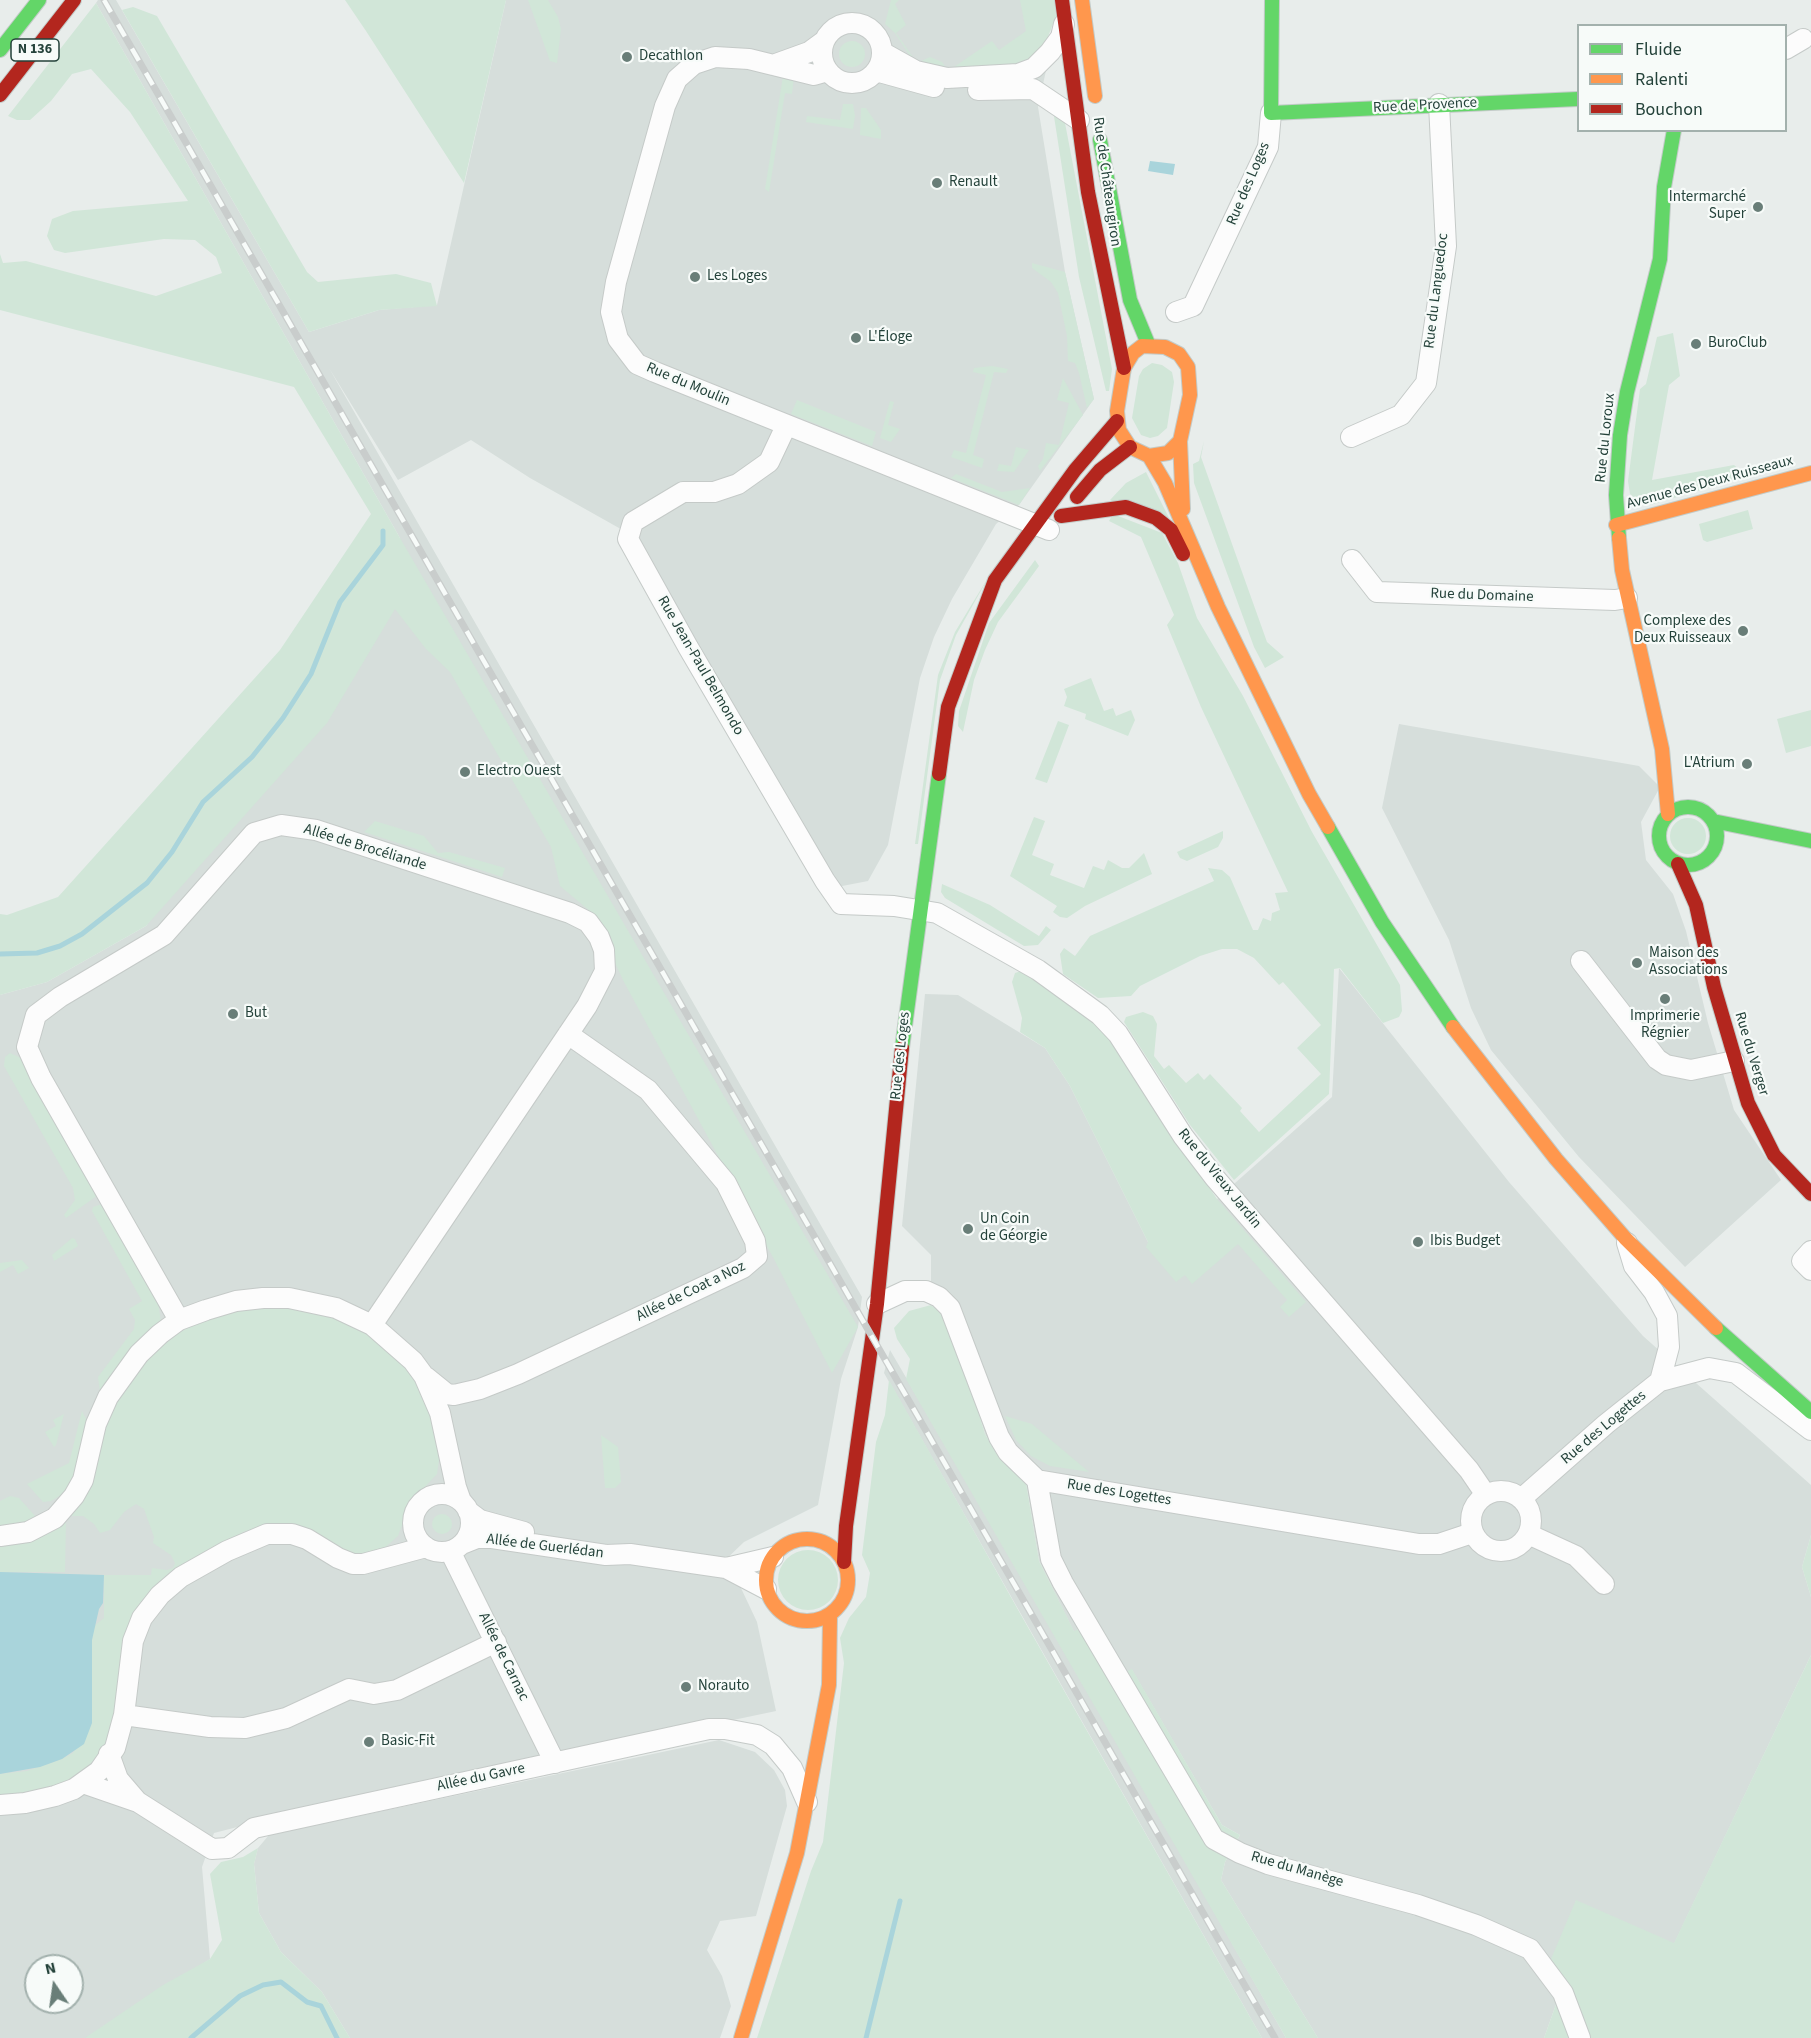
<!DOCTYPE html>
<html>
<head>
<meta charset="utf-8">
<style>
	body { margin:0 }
	#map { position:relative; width:1811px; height:2038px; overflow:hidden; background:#e8edeb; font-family:"Source Sans 3",sans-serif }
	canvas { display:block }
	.legend { position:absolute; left:1577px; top:24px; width:210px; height:108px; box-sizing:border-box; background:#f7fbf9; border:2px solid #a3b1ad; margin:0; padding:8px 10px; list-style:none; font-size:18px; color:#24423a }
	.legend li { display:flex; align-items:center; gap:12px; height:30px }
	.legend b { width:30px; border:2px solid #a3b1ad }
	.north { position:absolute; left:24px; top:1954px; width:60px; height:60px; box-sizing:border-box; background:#f7fbf9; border:2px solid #a3b1ad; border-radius:50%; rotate:347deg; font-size:16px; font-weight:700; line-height:24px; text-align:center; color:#24423a }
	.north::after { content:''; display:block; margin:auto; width:21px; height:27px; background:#697e78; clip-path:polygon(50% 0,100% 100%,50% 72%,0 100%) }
</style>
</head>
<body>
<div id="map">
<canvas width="1811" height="2038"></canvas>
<ul class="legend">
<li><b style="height:8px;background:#63d668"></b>Fluide</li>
<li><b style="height:8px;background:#ff974d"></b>Ralenti</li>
<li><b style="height:8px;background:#b3261e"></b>Bouchon</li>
</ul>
<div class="north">N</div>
</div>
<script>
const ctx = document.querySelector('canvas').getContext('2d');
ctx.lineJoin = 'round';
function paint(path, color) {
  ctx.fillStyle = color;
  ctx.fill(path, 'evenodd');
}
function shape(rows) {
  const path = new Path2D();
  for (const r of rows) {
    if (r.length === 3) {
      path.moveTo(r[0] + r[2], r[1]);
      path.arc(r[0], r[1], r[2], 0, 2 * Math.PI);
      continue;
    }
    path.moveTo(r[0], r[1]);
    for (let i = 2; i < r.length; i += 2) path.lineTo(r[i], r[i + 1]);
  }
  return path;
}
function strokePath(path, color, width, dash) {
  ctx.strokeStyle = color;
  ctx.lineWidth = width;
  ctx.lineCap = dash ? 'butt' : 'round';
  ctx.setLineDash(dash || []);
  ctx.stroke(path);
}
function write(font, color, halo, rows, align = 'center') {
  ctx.font = font + ' "Source Sans 3",sans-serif';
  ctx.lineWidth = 4.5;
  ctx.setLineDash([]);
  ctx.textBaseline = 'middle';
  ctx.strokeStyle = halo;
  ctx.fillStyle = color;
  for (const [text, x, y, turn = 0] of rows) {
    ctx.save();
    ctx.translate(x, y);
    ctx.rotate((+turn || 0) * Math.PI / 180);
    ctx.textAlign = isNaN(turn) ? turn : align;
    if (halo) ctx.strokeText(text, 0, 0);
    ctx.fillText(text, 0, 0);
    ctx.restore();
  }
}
const built = shape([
	[98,0,116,0,309,332,379,310,437,305,506,0,1035,0,1047,66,1038,107,1065,272,1094,399,1019,505,996,524,952,599,934,637,920,678,888,845,868,881,837,887,635,537,530,478,471,440,398,480,329,368,862,1297,858,1327,841,1379,818,1505,744,1542,719,1566,740,1586,757,1622,776,1711,300,1811,214,1833,202,1867,210,1959,93,2038,0,2038,0,995,47,982,146,926,400,538,96,3],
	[36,1966,72,1966,72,2002,36,2002],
	[1399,724,1639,766,1660,787,1641,822,1646,860,1673,894,1686,931,1708,1023,1734,1110,1781,1180,1685,1267,1579,1157,1491,1050,1471,1008,1449,940,1382,808],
	[1339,968,1509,1182,1643,1336,1811,1485,1811,1535,1802,1567,1811,1597,1811,1655,1674,1944,1576,1901,1564,1982,1544,2038,1318,2038,1221,1880,1225,1862,1240,1835,1222,1825,1132,1670,1112,1678,1080,1628,1074,1632,1039,1561,1026,1483,999,1458,985,1434,971,1388,937,1307,931,1305,931,1255,902,1226,925,994,958,995,1045,1048,1070,1086,1148,1242,1217,1199,1332,1097],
	[890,1350,1088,1690,1286,2038,1262,2038,884,1373],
	[719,1740,755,1752,774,1770,785,1790,787,1806,756,1916,720,1921,707,1950,722,1976,731,2006,720,2038,350,2038,322,1992,281,1952,259,1913,254,1864,258,1848,269,1835]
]);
const green = shape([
	[345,0,506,0,464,183,366,31],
	[528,0,548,0,558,17,561,29,557,63,550,61],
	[891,0,899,0,895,4,906,25,896,33,917,63,930,57,942,62,948,71,992,41,999,50,1026,31,1020,0,1054,0,1056,16,1044,47,1032,60,1017,67,961,72,942,71,914,62,895,33,885,24],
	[96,3,400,538,858,1327,832,1373,775,1261,624,982,591,912,560,886,551,847,450,672,426,649,395,609,327,723,146,926,47,982,0,995,0,914,7,915,58,897,280,650,371,514,294,387,0,310,0,254,3,263,26,261,156,296,222,273,216,257,195,240,164,239,65,253,54,250,47,236,52,219,73,211,188,201,130,112,91,69,72,74,51,101,30,120,17,120,8,116],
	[133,7,157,16,307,272,318,282,396,274,431,283,437,306,379,310,309,332,122,10],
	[852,54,13],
	[783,76,794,77,792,94,785,93,769,192,765,189],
	[843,104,853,104,855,116,853,129,806,122,807,116,840,120],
	[861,108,866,108,881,130,881,139,860,135],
	[1053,110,1065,123,1112,369,1109,391,1106,391,1079,277],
	[1032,263,1065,272,1094,399,1087,408,1079,373,1075,363,1068,361,1067,336,1058,293,1051,282,1032,268],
	[1673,333,1680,376,1669,385,1652,480,1734,465,1740,470,1740,475,1738,479,1650,505,1642,504,1630,494,1628,481,1640,389,1646,384,1657,337],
	[1152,363,1162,365,1172,372,1174,382,1167,428,1158,436,1150,438,1141,435,1132,418,1139,376,1143,369],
	[992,366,1008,369,1006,373,994,372,973,455,984,459,982,468,951,457,954,450,966,453,986,375,973,372,974,368],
	[1063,378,1083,415,1040,471,1038,466,1043,459,1046,443,1059,445,1069,403,1057,400],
	[797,400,876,432,872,446,791,414],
	[890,401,894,402,888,425,900,429,891,442,880,438],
	[1204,441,1201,457,1267,642,1284,657,1265,668,1254,647,1194,483,1193,464,1199,461],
	[1016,447,1029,450,1014,472,997,471,999,464,1011,466],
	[1146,472,1174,528,1110,500,1126,483],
	[956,474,1002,492,1030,488,1019,505,951,478],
	[1748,510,1753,529,1707,542,1703,540,1699,524],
	[1113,514,1162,533,1178,563,1197,618,1243,696,1312,832,1400,985,1402,1011,1399,1017,1383,1023,1340,968,1334,969,1329,1094,1234,1180,1190,1125,1124,1022,1126,1017,1143,1012,1153,1016,1157,1024,1154,1056,1164,1069,1169,1065,1186,1083,1198,1073,1204,1080,1210,1074,1242,1108,1240,1111,1259,1132,1321,1074,1297,1048,1321,1025,1283,982,1279,985,1254,958,1237,949,1222,949,1200,956,1140,986,1131,996,1098,998,1063,974,1060,954,1064,948,1075,956,1090,936,1214,881,1208,868,1222,870,1230,877,1253,930,1258,930,1263,918,1271,921,1272,913,1280,910,1275,893,1288,892,1201,707,1167,625,1174,615,1141,537,1109,521],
	[1035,560,1039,566,998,622,985,650,974,680,963,732,958,726,959,711,989,623],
	[992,571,956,635,940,680,918,844,915,844,938,675,955,632],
	[1091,678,1104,711,1113,708,1116,716,1131,710,1135,720,1128,736,1085,719,1086,714,1064,706,1067,697,1064,689],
	[1811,710,1811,746,1786,753,1777,719],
	[1058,721,1069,725,1047,783,1035,779],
	[1034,817,1045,821,1032,855,1054,864,1050,875,1084,888,1093,866,1104,870,1108,860,1122,868,1129,868,1144,853,1152,874,1085,906,1067,918,1060,917,1053,912,1057,906,1010,876],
	[1688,836,18],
	[375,821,424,836,438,853,449,852,505,868,502,877,364,832],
	[1223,831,1223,838,1218,847,1187,861,1180,858,1177,852],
	[942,884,990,905,1039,936,1046,926,1051,930,1038,945,1024,946,945,898,941,892],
	[1021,971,1082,1007,1110,1039,1217,1199,1306,1302,1289,1317,1280,1307,1287,1300,1238,1244,1192,1284,1185,1275,1176,1282,1146,1247,1148,1242,1070,1086,1045,1048,1020,1032,1022,1018,1012,982,1015,973],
	[10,1053,21,1058,98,1195,66,1218,64,1215,75,1200,73,1188,4,1066,5,1057],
	[102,1204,158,1300,161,1323,120,1363,100,1392,98,1377,134,1329,135,1320,129,1309,142,1301,92,1211,93,1207],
	[72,1238,75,1239,78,1246,54,1261,52,1255],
	[22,1260,29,1268,18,1274,13,1265,0,1272,0,1263],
	[931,1305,942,1313,971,1388,985,1434,999,1458,1026,1483,1039,1561,1074,1631,1081,1628,1112,1678,1132,1669,1222,1825,1240,1835,1225,1862,1221,1880,1318,2038,1286,2038,906,1379,910,1359,897,1339,894,1328,909,1311],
	[276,1306,317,1312,356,1327,376,1340,409,1371,428,1398,440,1453,437,1474,410,1503,398,1536,381,1551,362,1554,351,1553,292,1525,269,1524,243,1532,161,1581,113,1739,93,1768,54,1789,0,1799,0,1774,27,1771,62,1759,73,1753,92,1723,92,1640,94,1626,104,1618,104,1575,151,1575,152,1568,167,1570,173,1568,175,1563,171,1555,153,1543,154,1537,144,1509,136,1504,124,1512,110,1530,100,1533,94,1524,83,1516,71,1516,85,1495,104,1430,118,1397,150,1356,179,1333,198,1322,238,1309],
	[889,1380,1021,1615,1262,2038,757,2038,811,1871,823,1842,844,1663,840,1638,849,1618,866,1597,870,1573,862,1555,876,1442,885,1415],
	[82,1411,88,1423,76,1473,66,1492,51,1501,43,1502,27,1484,69,1463],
	[64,1414,56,1445,54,1447,45,1432,56,1426,53,1420],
	[1005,1416,1032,1424,1089,1472,1050,1466,1031,1456,1016,1440],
	[601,1435,618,1447,621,1482,615,1488,605,1488],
	[10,1496,19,1498,36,1517,28,1523,0,1528,0,1501],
	[442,1524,10],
	[66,1520,65,1572,0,1572,0,1546,34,1540],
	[1811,1535,1811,1597,1802,1567],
	[808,1580,30],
	[1811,1655,1811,2038,1544,2038,1564,1982,1551,1959,1576,1900,1674,1943],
	[258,1848,254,1864,259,1913,281,1952,322,1992,350,2038,85,2038,163,1985,210,1959,222,1940,210,1874,221,1862,243,1857]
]);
const water = shape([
	[1150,161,1175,164,1173,175,1148,171],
	[0,1572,104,1575,103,1603,99,1609,92,1640,92,1723,84,1744,62,1759,40,1767,0,1774]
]);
const stream = shape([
	[0,954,37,953,60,946,82,934,147,883,172,852,203,802,252,757,283,718,311,674,340,602,383,545,383,531],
	[191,2038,240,1996,263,1985,281,1982,307,2002,321,2006,337,2038],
	[866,2038,900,1901]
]);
const street = shape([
	[852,53,30],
	[1786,49,1803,39],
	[882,52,916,71,947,78,1018,74,1034,68,1050,52,1061,37,1064,24],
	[773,65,809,52,824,41],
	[828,71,814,75,749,59,715,57,694,64,677,79,665,106,616,282,611,312,618,339,637,364,655,372,1049,530],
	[876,71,934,87],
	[978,90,1033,89,1079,120],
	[1176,312,1193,306,1268,147,1271,113],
	[786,426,769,462,738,484,714,492,683,492,633,522,628,539,688,647,825,881,841,904,894,906,937,913,1038,970,1100,1015,1118,1034,1183,1136,1215,1178,1469,1470,1486,1495],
	[1351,437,1401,415,1426,383,1446,246,1439,104],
	[1352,560,1377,592,1615,600,1627,598],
	[1581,961,1657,1059,1666,1065,1691,1070,1734,1061],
	[1627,1243,1634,1266,1654,1292,1667,1316,1669,1347,1660,1381],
	[1811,1251,1802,1261,1811,1270],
	[877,1304,905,1291,926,1291,939,1297,950,1308,999,1437,1008,1452,1037,1480,1419,1544,1439,1544,1472,1533],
	[179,1320,41,1078,27,1047,36,1015,60,997,164,935,254,833,281,825,316,830,570,913,588,922,599,937,604,950,605,971,587,1006,372,1325],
	[426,1377,447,1394,454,1395,480,1389,518,1374,724,1277,743,1268,757,1256,755,1241,726,1183,648,1090,568,1034],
	[1037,1480,1051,1559,1063,1583,1214,1839,1240,1853,1268,1864,1418,1905,1476,1925,1530,1949,1563,1993,1580,2038],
	[1501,1521,30],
	[442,1523,29],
	[1521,1499,1606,1424,1660,1381,1709,1368,1736,1373,1811,1430],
	[468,1511,480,1520,524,1532],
	[1528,1534,1576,1556,1604,1584],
	[0,1536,28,1532,55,1518,74,1496,83,1480,96,1424,108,1397,139,1354,160,1334,179,1320,206,1310,236,1301,263,1298,289,1298,336,1308,372,1325,413,1361,424,1376,440,1413,456,1487,461,1501],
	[462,1544,477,1538,492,1538,606,1555,630,1554,726,1568,766,1589],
	[450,1551,555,1763],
	[726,1568,773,1557],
	[124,1715,210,1727,245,1728,286,1718,349,1689,374,1694,397,1690,496,1642],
	[109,1754,118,1779,136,1800],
	[83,1783,138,1802,212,1849,228,1848,254,1828,709,1729,725,1729,757,1735,773,1745,792,1768,807,1802],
	[0,1805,25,1803,55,1796,74,1789,99,1771,115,1748,124,1715,133,1641,142,1618,160,1595,181,1577,227,1551,267,1534,292,1534,307,1539,338,1558,353,1564,363,1564,426,1547]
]);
const fast = shape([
	[1272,0,1271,113,1578,99],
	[0,50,39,0],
	[1100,140,1130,300,1149,346],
	[1619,538,1616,495,1620,435,1627,392,1660,259,1664,187,1674,130],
	[1688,836,29],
	[1713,821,1811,841],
	[1328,827,1382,922,1453,1027],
	[902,1048,939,774],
	[1716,1328,1811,1412]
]);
const slow = shape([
	[1082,0,1095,96],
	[1180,441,1168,453,1149,456,1130,447,1119,430,1117,411,1124,368,1133,353,1142,346,1165,347,1179,354,1188,367,1190,395,1180,441,1183,509],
	[1149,456,1165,483,1218,607,1309,794,1328,827],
	[1616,525,1811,473],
	[1619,538,1622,570,1662,749,1668,814],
	[1453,1027,1556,1159,1625,1238,1716,1328],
	[807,1580,41],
	[741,2038,797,1853,829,1685,830,1615]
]);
const jam = shape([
	[1062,0,1088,192,1124,368],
	[0,95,74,0],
	[1077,497,1100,470,1130,447],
	[1061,516,1126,507,1156,518,1171,530,1183,554],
	[939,774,948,707,995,580,1075,470,1117,421],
	[1678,864,1696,905,1714,987,1748,1103,1774,1155,1811,1194],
	[844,1562,846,1526,877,1304,902,1048]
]);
const rail = shape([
	[104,0,1275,2038]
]);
const markers = [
	[627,57,6,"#697e78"],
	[937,183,6,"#697e78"],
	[1758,207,6,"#697e78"],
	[695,277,6,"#697e78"],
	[856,338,6,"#697e78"],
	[1696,344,6,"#697e78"],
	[1743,631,6,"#697e78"],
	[1747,764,6,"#697e78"],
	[465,772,6,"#697e78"],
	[1637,963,6,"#697e78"],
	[1665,999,6,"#697e78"],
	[233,1014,6,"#697e78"],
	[968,1229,6,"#697e78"],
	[1418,1242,6,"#697e78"],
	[686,1687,6,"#697e78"],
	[369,1742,6,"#697e78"]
];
const shields = [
	[35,50,48]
];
const shieldNames = [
	["N 136",35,50]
];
const poiNames = [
	["Decathlon",639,57],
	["Renault",949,183],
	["Intermarché",1746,198,"right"],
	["Super",1746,215,"right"],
	["Les Loges",707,277],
	["L'Éloge",868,338],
	["BuroClub",1708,344],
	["Complexe des",1731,622,"right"],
	["Deux Ruisseaux",1731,639,"right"],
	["L'Atrium",1735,764,"right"],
	["Electro Ouest",477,772],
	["Maison des",1649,954],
	["Associations",1649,971],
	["But",245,1014],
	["Imprimerie",1665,1017,"center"],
	["Régnier",1665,1034,"center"],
	["Un Coin",980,1220],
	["de Géorgie",980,1237],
	["Ibis Budget",1430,1242],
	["Norauto",698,1687],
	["Basic-Fit",381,1742]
];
const streetNames = [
	["Rue de Provence",1425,106,-3],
	["Rue de Châteaugiron",1106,182,82],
	["Rue des Loges",1249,184,-67],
	["Rue du Languedoc",1437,291,-83],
	["Rue du Moulin",688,385,23],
	["Rue du Loroux",1606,438,-84],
	["Avenue des Deux Ruisseaux",1710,483,-15],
	["Rue du Domaine",1482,596,2],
	["Rue Jean-Paul Belmondo",700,666,60],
	["Allée de Brocéliande",365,848,17],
	["Rue du Verger",1751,1054,73],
	["Rue des Loges",901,1056,-84],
	["Rue du Vieux Jardin",1219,1179,51],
	["Allée de Coat a Noz",691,1292,-26],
	["Rue des Logettes",1604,1428,-40],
	["Rue des Logettes",1119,1493,9],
	["Allée de Guerlédan",545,1547,7],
	["Allée de Carnac",503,1657,64],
	["Allée du Gavre",481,1778,-12],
	["Rue du Manège",1297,1870,16]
];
paint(built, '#d6dedb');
paint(green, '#d1e6d8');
paint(water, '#a9d4db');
strokePath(stream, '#a9d4db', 5);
strokePath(street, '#c5cac8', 22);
strokePath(fast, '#c3cbc8', 16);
strokePath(slow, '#c3cbc8', 16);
strokePath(jam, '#c3cbc8', 16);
strokePath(street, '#fcfcfc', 20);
strokePath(fast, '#63d668', 14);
strokePath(slow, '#ff974d', 14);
strokePath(jam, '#b3261e', 14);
strokePath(rail, '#c9cdcc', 7);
strokePath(rail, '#f7fbf9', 4.5, [14]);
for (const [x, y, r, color] of markers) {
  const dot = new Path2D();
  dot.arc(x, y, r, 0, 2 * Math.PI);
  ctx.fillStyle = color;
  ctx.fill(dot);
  strokePath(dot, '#f7fbf9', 2);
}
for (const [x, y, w] of shields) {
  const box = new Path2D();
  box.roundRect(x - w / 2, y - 11, w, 22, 4.5);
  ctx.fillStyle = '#f7fbf9';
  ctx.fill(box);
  strokePath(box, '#24423a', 1.5);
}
write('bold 14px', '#24423a', null, shieldNames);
write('15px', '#24423a', '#f7fbf9', poiNames, 'left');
write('15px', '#24423a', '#f7fbf9', streetNames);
</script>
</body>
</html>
